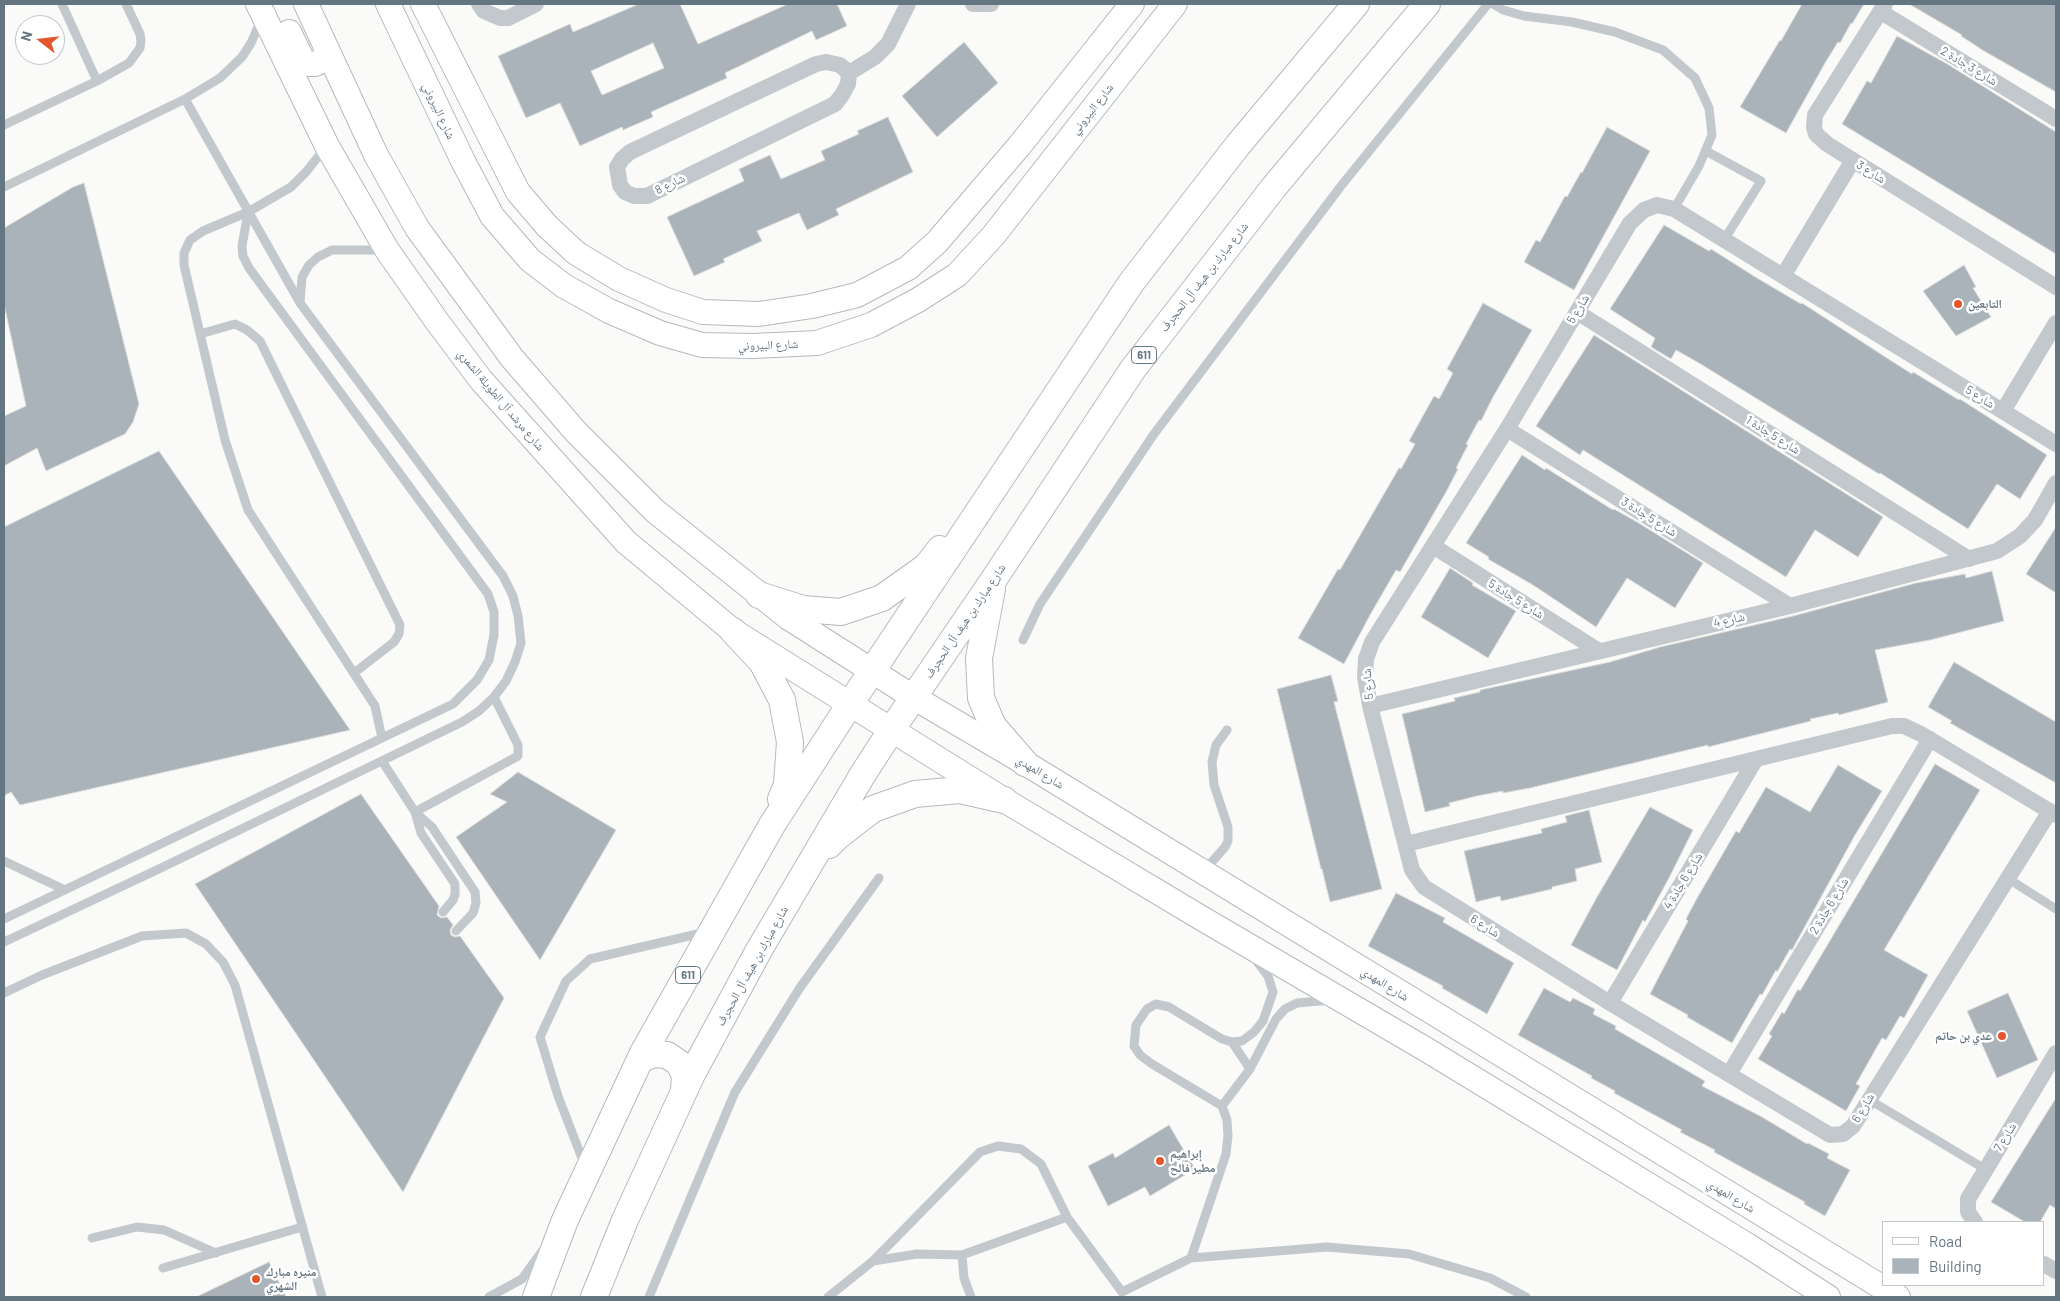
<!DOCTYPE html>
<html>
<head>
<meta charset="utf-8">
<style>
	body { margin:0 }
	#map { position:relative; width:2060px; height:1301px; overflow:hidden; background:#fafaf8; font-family:Barlow,sans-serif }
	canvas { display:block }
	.frame { position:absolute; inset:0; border:5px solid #657683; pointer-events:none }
	.legend { position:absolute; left:1882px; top:1221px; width:162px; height:65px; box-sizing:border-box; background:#fff; border:1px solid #c1c8cd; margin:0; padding:6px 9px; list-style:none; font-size:15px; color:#657683 }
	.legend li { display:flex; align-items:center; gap:10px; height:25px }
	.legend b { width:25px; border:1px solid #c1c8cd }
	.north { position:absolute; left:15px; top:15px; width:50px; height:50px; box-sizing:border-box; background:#fff; border:1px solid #c1c8cd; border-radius:50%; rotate:286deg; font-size:14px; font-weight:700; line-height:20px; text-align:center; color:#657683 }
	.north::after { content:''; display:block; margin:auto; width:18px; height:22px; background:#e4572e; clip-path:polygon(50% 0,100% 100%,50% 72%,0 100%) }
</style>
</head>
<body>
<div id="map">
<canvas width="2060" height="1301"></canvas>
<div class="frame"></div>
<ul class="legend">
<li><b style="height:6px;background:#fff"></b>Road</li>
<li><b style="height:14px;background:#aab3b9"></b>Building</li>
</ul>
<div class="north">N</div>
</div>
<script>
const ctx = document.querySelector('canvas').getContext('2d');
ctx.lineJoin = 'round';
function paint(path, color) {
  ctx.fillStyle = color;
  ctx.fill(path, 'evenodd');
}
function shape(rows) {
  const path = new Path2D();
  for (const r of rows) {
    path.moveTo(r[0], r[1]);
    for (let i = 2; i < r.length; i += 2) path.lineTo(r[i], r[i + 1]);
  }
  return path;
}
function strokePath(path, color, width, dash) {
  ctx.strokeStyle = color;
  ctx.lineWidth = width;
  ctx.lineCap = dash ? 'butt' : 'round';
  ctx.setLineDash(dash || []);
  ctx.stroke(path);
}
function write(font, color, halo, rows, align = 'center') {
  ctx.font = font + ' Barlow,"Noto Naskh Arabic",sans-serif';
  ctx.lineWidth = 5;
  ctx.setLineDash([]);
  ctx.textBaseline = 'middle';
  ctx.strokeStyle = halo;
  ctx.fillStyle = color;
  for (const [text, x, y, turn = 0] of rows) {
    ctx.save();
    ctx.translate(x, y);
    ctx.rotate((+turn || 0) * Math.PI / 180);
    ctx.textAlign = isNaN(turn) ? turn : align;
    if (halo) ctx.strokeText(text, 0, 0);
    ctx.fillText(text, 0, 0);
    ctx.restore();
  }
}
const building = shape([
	[639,4,680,4,698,44,788,4,837,4,847,26,816,40,812,31,725,73,727,78,651,112,653,117,623,130,622,127,580,146,560,103,526,118,498,56,570,24,573,32,639,4],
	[653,43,664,68,602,95,591,71,653,43],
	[1802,4,1864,4,1852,24,1851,23,1840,43,1838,42,1825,63,1786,133,1740,107,1780,40,1781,41,1802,4],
	[1909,4,2056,4,2056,92,1984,51,1961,36,1962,35,1909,4],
	[1897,36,1949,65,2056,132,2056,254,1842,124,1867,81,1871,83,1897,36],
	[964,42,998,83,937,137,902,96,964,42],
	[888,117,913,172,836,209,839,215,807,230,799,213,757,231,762,241,723,259,725,262,694,276,667,217,744,181,739,169,770,155,781,179,825,160,821,151,859,134,857,131,888,117],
	[1607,127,1650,151,1574,290,1524,262,1536,240,1540,242,1565,196,1567,197,1581,172,1582,173,1607,127],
	[84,183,139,404,133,422,125,434,46,471,37,448,4,466,4,416,26,406,4,304,4,228,73,187,84,183],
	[1664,225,1709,251,1711,249,1757,278,1801,304,1802,303,1890,360,1912,374,1913,372,1959,400,1960,399,2047,455,2020,499,1997,484,1968,529,1880,473,1879,474,1699,363,1676,350,1671,359,1651,347,1655,338,1610,309,1664,225],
	[1964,265,1976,287,1973,288,1991,317,1956,336,1923,291,1964,265],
	[1483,303,1532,330,1493,397,1481,421,1479,420,1466,444,1468,445,1456,468,1458,469,1446,492,1400,572,1396,570,1370,615,1344,664,1298,638,1338,569,1340,570,1399,468,1401,469,1415,444,1409,441,1434,396,1439,399,1453,373,1447,369,1483,303],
	[1594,335,1883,517,1858,557,1815,530,1786,577,1583,450,1580,455,1536,426,1594,335],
	[159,451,350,730,20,805,11,792,4,796,4,527,159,451],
	[1522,455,1545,470,1546,468,1613,510,1614,509,1637,522,1703,563,1675,608,1627,578,1596,627,1533,585,1488,559,1489,557,1466,543,1522,455],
	[2056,527,2056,593,2026,574,2056,527],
	[1450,568,1473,583,1472,585,1516,611,1488,658,1421,617,1450,568],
	[1992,571,2004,621,1930,640,1875,650,1888,702,1839,715,1838,713,1810,719,1811,721,1708,747,1708,745,1530,788,1503,793,1503,791,1477,796,1449,803,1450,806,1425,812,1402,714,1455,701,1454,698,1480,692,1480,690,1610,662,1660,647,1793,616,1916,583,1965,574,1966,578,1992,571],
	[1954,662,2056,722,2056,783,1950,723,1952,721,1928,707,1954,662],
	[1331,675,1338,701,1334,702,1382,889,1330,902,1322,869,1321,869,1277,689,1331,675],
	[1935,764,1980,790,1884,950,1928,975,1904,1018,1900,1016,1886,1040,1882,1038,1856,1084,1860,1086,1846,1111,1758,1059,1772,1036,1769,1034,1782,1012,1784,1014,1798,989,1800,991,1935,764],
	[1838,765,1882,791,1855,835,1792,950,1790,949,1777,972,1776,970,1762,995,1760,994,1732,1043,1687,1017,1688,1015,1650,994,1688,921,1686,919,1696,900,1736,831,1739,833,1766,787,1810,812,1838,765],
	[518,772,616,830,540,960,456,837,507,802,490,794,518,772],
	[361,794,439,906,437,915,441,918,447,917,453,925,450,930,451,935,455,937,460,936,504,998,403,1192,195,884,361,794],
	[1650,807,1693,830,1669,878,1645,922,1643,920,1617,970,1571,945,1597,897,1650,807],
	[1589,810,1602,862,1575,869,1577,881,1552,887,1552,889,1501,901,1500,896,1476,902,1464,851,1542,833,1541,829,1567,822,1565,816,1589,810],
	[1396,893,1445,918,1443,922,1514,963,1487,1014,1442,988,1443,986,1368,946,1396,893],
	[1544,988,1570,1002,1573,998,1595,1009,1593,1014,1616,1026,1615,1029,1705,1081,1702,1086,1762,1117,1807,1144,1808,1143,1829,1154,1827,1158,1850,1170,1825,1216,1804,1204,1805,1202,1714,1152,1715,1150,1680,1132,1682,1130,1614,1093,1615,1091,1591,1078,1592,1076,1518,1035,1544,988],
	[2008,993,2038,1060,1997,1078,1967,1011,2008,993],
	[2056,1098,2056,1209,2050,1205,2040,1222,2025,1222,1991,1202,2056,1098],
	[1169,1125,1195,1169,1150,1196,1145,1187,1108,1206,1088,1166,1113,1153,1115,1158,1169,1125],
	[269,1262,286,1297,196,1297,269,1262]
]);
const lane = shape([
	[62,4,97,81],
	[1493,4,1503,10,1524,16,1572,22,1615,32,1663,50,1695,78,1709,108,1712,135,1699,166,1674,209],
	[4,125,97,81,129,63,140,48,141,41,140,34,126,4],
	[325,148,306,172,291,187,248,212,203,231,190,240,184,253,184,265,225,440,248,510,375,706,382,738],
	[1706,151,1761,181,1724,240],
	[4,187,185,99,220,78,242,57,251,43,261,20],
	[300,302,302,277,309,265,318,257,332,250,384,250],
	[200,334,235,324,247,330,260,341,400,625,399,634,394,642,354,673],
	[1023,640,1040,604,1154,434,1341,186,1488,4],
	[382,761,415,812,432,827,475,892,476,903,473,913,456,931],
	[415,812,518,756,518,745,494,697],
	[415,812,421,833,455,884,455,895,453,900,443,912],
	[4,861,65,890],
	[1203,872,1225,847,1228,841,1228,827,1214,785,1212,762,1216,745,1227,730],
	[2007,878,2056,909],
	[4,919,453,704,477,680,489,660,494,635,494,612,488,594,249,268,243,256,242,246,248,212],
	[4,942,163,867,462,722,479,711,494,697,506,681,515,662,521,643,518,616,513,596,503,576,300,303,185,99],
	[1255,959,1268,976,1273,992,1263,1021,1254,1032,1242,1041,1232,1042,1222,1039,1169,1007,1156,1004,1147,1009,1136,1025,1134,1046,1140,1055,1152,1064,1222,1106,1250,1069,1276,1019,1285,1009,1297,1003,1331,1000],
	[4,993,42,975,142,936,186,933,206,944,223,962,235,985,322,1297],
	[1232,1042,1250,1069],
	[1868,1099,1985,1169],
	[585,1166,558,1096,540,1037,566,981,590,959,706,932],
	[92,1238,137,1227,164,1230,216,1253],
	[962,1255,964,1278,971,1297],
	[1191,1258,1226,1154,1228,1136,1227,1120,1222,1106],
	[873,1261,917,1254,962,1255,1067,1217],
	[163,1268,302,1227],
	[489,1297,522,1279,543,1250],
	[649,1297,735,1092,799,989,879,878],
	[828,1297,873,1261,980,1152,998,1146,1021,1149,1041,1164,1067,1217,1122,1292,1191,1258,1327,1247,1409,1254,1490,1278,1526,1297]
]);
const street = shape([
	[479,4,484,11,500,18,508,18,536,4],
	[973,4,991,4],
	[1885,4,1815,115,1814,127,1816,134,1827,144,2056,287],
	[1881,12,2056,119],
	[826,62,840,65,849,73,848,84,842,95,835,104,647,196,634,196,625,192,620,185,617,167,622,159,630,152,816,64,826,62],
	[849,73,875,57,888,44,908,4],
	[1783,276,1853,160],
	[1577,312,1969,559],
	[2003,411,2056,323],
	[1507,429,1790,606],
	[1433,546,1599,651],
	[1370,706,1790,606,1997,551,2020,536,2035,520,2056,483],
	[2050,811,1853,1126,1843,1134,1830,1135,1610,1003,1424,887,1412,870,1370,706,1365,677,1366,659,1372,642,1507,429,1630,223,1644,210,1657,205,1674,209,2056,444],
	[1406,844,1892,726,1904,726,1921,734,2056,815],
	[1610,1003,1756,759],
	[1729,1074,1930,739],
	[1975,1222,1968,1212,1968,1199,2056,1053],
	[2044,1264,2056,1271]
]);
const secondary = shape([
	[258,4,327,146,387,250,436,320,481,380,626,542,733,631,1004,800,1203,919,1427,1050,1747,1245,1828,1297],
	[306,4,376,155,417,228,512,358,576,432,655,511,789,618,913,697,1025,763,1898,1297],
	[388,4,463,161,492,216,530,260,564,286,609,311,660,333,702,345,753,346,817,343,871,325,918,300,957,275,993,236,1175,4],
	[423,4,518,192,547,226,576,253,619,279,666,300,703,312,759,314,812,306,857,295,908,268,937,242,1020,145,1132,4],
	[289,32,302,59,308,64,315,64,321,61,328,52]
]);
const primary = shape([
	[992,589,979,658,981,698,993,726,1025,763],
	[759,595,803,609,841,612,882,598,927,566,940,549],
	[733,631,762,662,782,700,790,742,787,785,781,799],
	[829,845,837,837,873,809,915,794,960,790,1004,800],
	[640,1060,653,1054,667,1055,679,1063,685,1076,684,1090],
	[536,1297,565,1220,643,1053,772,825,850,704,1131,283,1238,145,1356,4],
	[594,1297,625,1220,692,1074,759,950,863,774,892,729,994,579,1133,369,1274,187,1427,4]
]);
const markers = [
	[1958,304,5,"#e4572e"],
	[2002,1036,5,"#e4572e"],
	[1160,1161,5,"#e4572e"],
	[256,1279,5,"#e4572e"]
];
const shields = [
	[1144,355,25],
	[688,975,25]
];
const shieldNames = [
	["611",1144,355],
	["611",688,975]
];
const streetNames = [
	["شارع 3 جادة 2",1969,66,31],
	["شارع البيروني",1092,109,-52],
	["شارع البيروني",439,111,65],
	["شارع 3",1871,172,32],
	["شارع 8",670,184,-26],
	["شارع مبارك بن هيف آل الحجرف",1204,277,-52],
	["شارع 5",1578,309,-59],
	["شارع البيروني",768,345,-2],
	["شارع 5",1980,397,32],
	["شارع مرشد آل الطويلة الشمري",501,400,50],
	["شارع 5 جادة 1",1773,435,32],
	["شارع 5 جادة 3",1649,517,32],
	["شارع 5 جادة 5",1516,599,32],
	["شارع 4",1729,620,-13],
	["شارع مبارك بن هيف آل الحجرف",965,621,-56],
	["شارع 5",1368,684,-95],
	["شارع المهدي",1040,772,31],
	["شارع 6 جادة 4",1683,881,-59],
	["شارع 6 جادة 2",1829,906,-59],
	["شارع 6",1485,926,32],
	["شارع مبارك بن هيف آل الحجرف",752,966,-61],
	["شارع المهدي",1385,984,32],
	["شارع 6",1863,1108,-59],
	["شارع 7",2005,1137,-58],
	["شارع المهدي",1731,1196,31]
];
const poiNames = [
	["التابعين",1968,304],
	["عدي بن حاتم",1992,1036,"right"],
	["إبراهيم",1170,1154],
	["مطير فالح",1170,1168],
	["منيره مبارك",266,1272],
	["الشهري",266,1286]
];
paint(building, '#aab3b9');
strokePath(building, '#dcdcda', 1);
strokePath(secondary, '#b3babf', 26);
strokePath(primary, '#b5babe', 28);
strokePath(lane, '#c3c8cc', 9);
strokePath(street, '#c3c8cc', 16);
strokePath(secondary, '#fff', 24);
strokePath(primary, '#fff', 26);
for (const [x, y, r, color] of markers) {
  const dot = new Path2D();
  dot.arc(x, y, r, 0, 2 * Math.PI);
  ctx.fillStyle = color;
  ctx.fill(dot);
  strokePath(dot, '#fff', 2);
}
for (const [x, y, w] of shields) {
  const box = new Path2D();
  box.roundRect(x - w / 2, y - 8.5, w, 17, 4);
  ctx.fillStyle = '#fff';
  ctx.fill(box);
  strokePath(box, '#657683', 1);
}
write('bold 11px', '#657683', null, shieldNames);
write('12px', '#657683', '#fff', streetNames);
write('bold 12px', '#657683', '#fff', poiNames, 'left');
</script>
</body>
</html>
